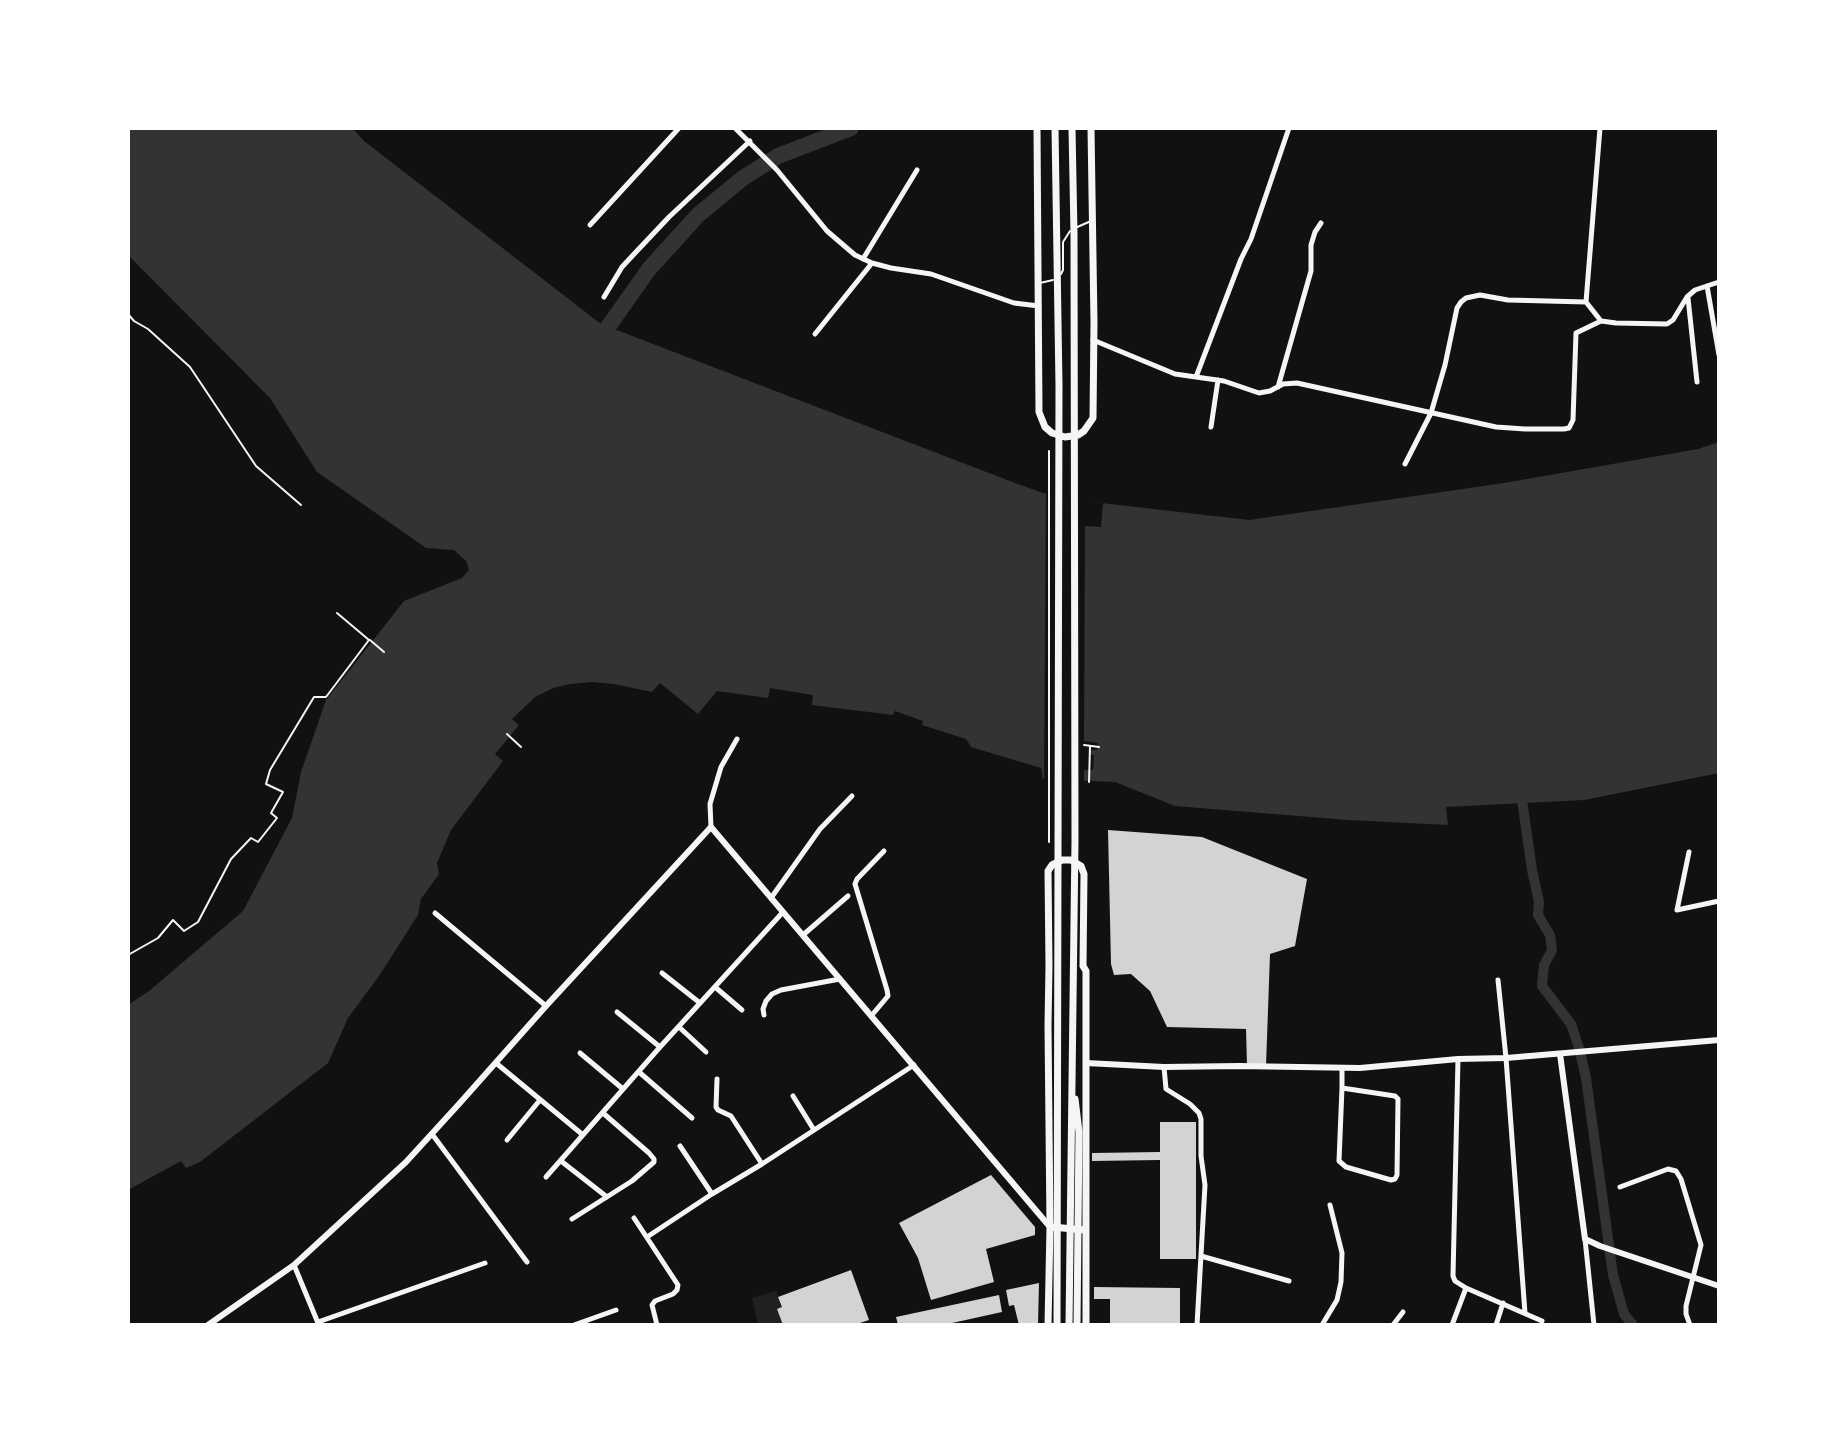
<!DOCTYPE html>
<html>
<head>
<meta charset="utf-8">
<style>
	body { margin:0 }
	#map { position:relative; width:1847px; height:1453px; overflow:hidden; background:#111; font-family:"Crimson Pro",serif }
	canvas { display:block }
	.frame { position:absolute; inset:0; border:130px solid #fff; pointer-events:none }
</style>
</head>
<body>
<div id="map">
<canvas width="1847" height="1453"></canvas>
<div class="frame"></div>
</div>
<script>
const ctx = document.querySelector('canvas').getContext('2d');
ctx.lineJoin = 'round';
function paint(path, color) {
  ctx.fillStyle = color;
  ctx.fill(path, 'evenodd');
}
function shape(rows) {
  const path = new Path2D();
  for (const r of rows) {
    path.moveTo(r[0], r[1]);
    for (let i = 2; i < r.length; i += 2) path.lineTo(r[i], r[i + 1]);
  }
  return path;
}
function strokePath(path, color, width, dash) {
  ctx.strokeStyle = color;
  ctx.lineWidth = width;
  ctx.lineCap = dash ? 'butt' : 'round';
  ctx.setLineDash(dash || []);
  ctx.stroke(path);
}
const green = shape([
	[776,1291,789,1325,758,1325,752,1298]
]);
const water = shape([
	[128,128,352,128,364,141,601,324,1015,483,1043,493,1084,501,1249,520,1504,483,1698,449,1719,442,1719,773,1584,800,1446,807,1448,825,1348,820,1175,806,1115,782,1043,779,1041,768,971,747,966,739,922,725,923,721,895,711,893,715,812,705,813,695,770,688,768,698,717,691,698,714,660,683,652,692,614,684,592,682,570,684,553,688,535,697,512,719,519,725,495,754,503,761,451,830,437,863,439,874,421,899,418,915,379,976,348,1018,328,1063,200,1162,186,1168,181,1161,128,1190,128,1005,149,991,243,911,292,818,301,772,326,700,404,601,462,578,469,570,466,561,454,550,426,548,317,472,270,398,128,255]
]);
const pier = shape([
	[1046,489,1086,497,1086,501,1103,503,1101,527,1085,526,1084,741,1098,743,1097,750,1089,750,1089,754,1094,755,1093,770,1084,770,1084,784,1044,783]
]);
const canal = shape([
	[1521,793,1532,870,1539,902,1538,915,1550,935,1552,950,1544,965,1542,986,1571,1024,1579,1048,1586,1078,1613,1275,1624,1314,1633,1325]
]);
const river = shape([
	[603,348,608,327,649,269,698,215,743,178,778,156,851,128]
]);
const building = shape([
	[1108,830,1202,837,1307,879,1295,946,1270,954,1266,1066,1247,1065,1246,1029,1167,1027,1150,991,1131,974,1114,975,1111,964],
	[1160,1122,1196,1122,1196,1259,1160,1259,1160,1160,1092,1161,1092,1153,1160,1152],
	[991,1175,1035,1227,1035,1235,986,1249,994,1282,931,1300,918,1258,899,1223],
	[851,1270,869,1320,854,1325,783,1325,777,1309,782,1307,778,1297],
	[1039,1283,1038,1325,1019,1325,1014,1305,1009,1306,1006,1290],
	[1094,1287,1180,1288,1180,1325,1110,1325,1110,1299,1094,1299],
	[999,1295,1002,1312,943,1325,898,1325,896,1317]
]);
const path = shape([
	[128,314,134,321,148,329,190,367,256,466,301,505],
	[1049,451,1049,842],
	[370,640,384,652],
	[507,734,521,747],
	[1084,745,1099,747],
	[1089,782,1090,746],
	[128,955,158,938,173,920,184,931,198,922,231,859,251,838,258,842,277,818,271,813,283,792,266,784,270,770,314,697,326,697,369,640,337,613]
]);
const service = shape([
	[1075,228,1091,221],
	[1061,274,1063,270,1063,242,1070,231],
	[1040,283,1053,280]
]);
const minor = shape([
	[735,128,777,170,827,231,855,255,872,263,891,268,931,274,1014,303,1039,306],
	[590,225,679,128],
	[863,259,917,170],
	[1707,286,1719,355],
	[604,297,622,267,635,253,669,217,750,141],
	[1688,298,1697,382],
	[1586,302,1601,321,1616,323,1667,324,1673,320,1687,297,1695,290,1719,282],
	[815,334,872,263],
	[1093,340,1175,374,1224,381,1259,393,1270,391,1283,384,1297,383,1496,427,1525,429,1564,429,1569,428,1573,420,1576,333,1601,321],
	[1196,377,1241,259,1251,239,1289,128],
	[1278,387,1311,271,1311,245,1315,232,1321,223],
	[1211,427,1218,380],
	[1405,464,1431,413,1445,365,1457,308,1461,302,1466,298,1480,295,1508,300,1586,302,1600,128],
	[711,827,710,804,721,767,737,739],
	[1689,852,1677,910,1719,901],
	[771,898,820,829,852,796],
	[435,913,546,1006],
	[803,935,848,896],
	[662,973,700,1003],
	[1498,980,1506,1058,1525,1313],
	[715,987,742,1010],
	[617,1012,660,1047],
	[764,1015,763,1009,766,1001,772,994,781,990,840,979],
	[872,1015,888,996,887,990,855,884,857,879,884,851],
	[679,1027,706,1052],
	[580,1053,623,1089],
	[1458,1059,1453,1276,1455,1281,1466,1288,1542,1321],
	[496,1063,583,1135],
	[1164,1067,1166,1089,1190,1104,1199,1113,1201,1119,1201,1156,1205,1185,1197,1325],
	[1342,1069,1342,1088],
	[639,1072,692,1118],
	[717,1079,716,1107,718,1110,731,1116,762,1164],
	[1342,1088,1395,1096,1398,1099,1397,1175,1395,1179,1391,1180,1346,1167,1339,1161,1342,1088],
	[793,1096,814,1130],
	[432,1134,527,1262],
	[507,1140,540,1100],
	[680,1146,712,1194],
	[561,1161,607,1197],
	[546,1177,660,1047,783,912],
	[1620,1187,1668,1169,1676,1171,1681,1179,1701,1245,1686,1306,1686,1314,1690,1325],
	[634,1218,678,1285,677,1290,673,1294,655,1301,652,1305,657,1325],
	[572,1219,632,1181,654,1162,654,1159,649,1153,603,1113],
	[647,1237,712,1194,762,1164,914,1065],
	[1585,1239,1594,1325],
	[1201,1256,1289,1281],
	[294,1265,318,1323],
	[318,1322,485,1263],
	[574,1325,616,1310],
	[1322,1325,1337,1300,1341,1282,1342,1253,1330,1205],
	[1393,1325,1403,1312],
	[1452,1325,1466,1288],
	[1496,1325,1503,1303]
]);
const tertiary = shape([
	[1560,1054,1585,1239,1600,1246,1719,1286],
	[1086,1063,1164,1067,1239,1066,1360,1068,1458,1059,1506,1058,1719,1040],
	[208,1325,294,1265,406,1162,459,1104,546,1006,711,827,1050,1227]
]);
const secondary = shape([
	[1052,1227,1084,1230],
	[1048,1325,1050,1227,1048,1025,1049,966,1048,871,1052,865,1062,860,1071,860,1081,866,1084,874,1083,966,1086,971,1086,1325]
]);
const primary = shape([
	[1037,128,1039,412,1045,427,1052,433,1065,437,1078,435,1084,431,1093,418,1094,323,1091,128],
	[1055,128,1059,386,1057,1325],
	[1075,1099,1079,1132,1077,1325],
	[1069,1325,1075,841,1074,234,1072,128]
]);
paint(green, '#202020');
paint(water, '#333');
paint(pier, '#111');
strokePath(canal, '#333', 10);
strokePath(river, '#333', 16);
paint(building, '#d3d3d3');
strokePath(path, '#f5f5f5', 2);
strokePath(service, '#f5f5f5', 2);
strokePath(minor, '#f5f5f5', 5);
strokePath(tertiary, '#f5f5f5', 6);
strokePath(secondary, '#f5f5f5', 7);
strokePath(primary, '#f5f5f5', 7);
</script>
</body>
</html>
